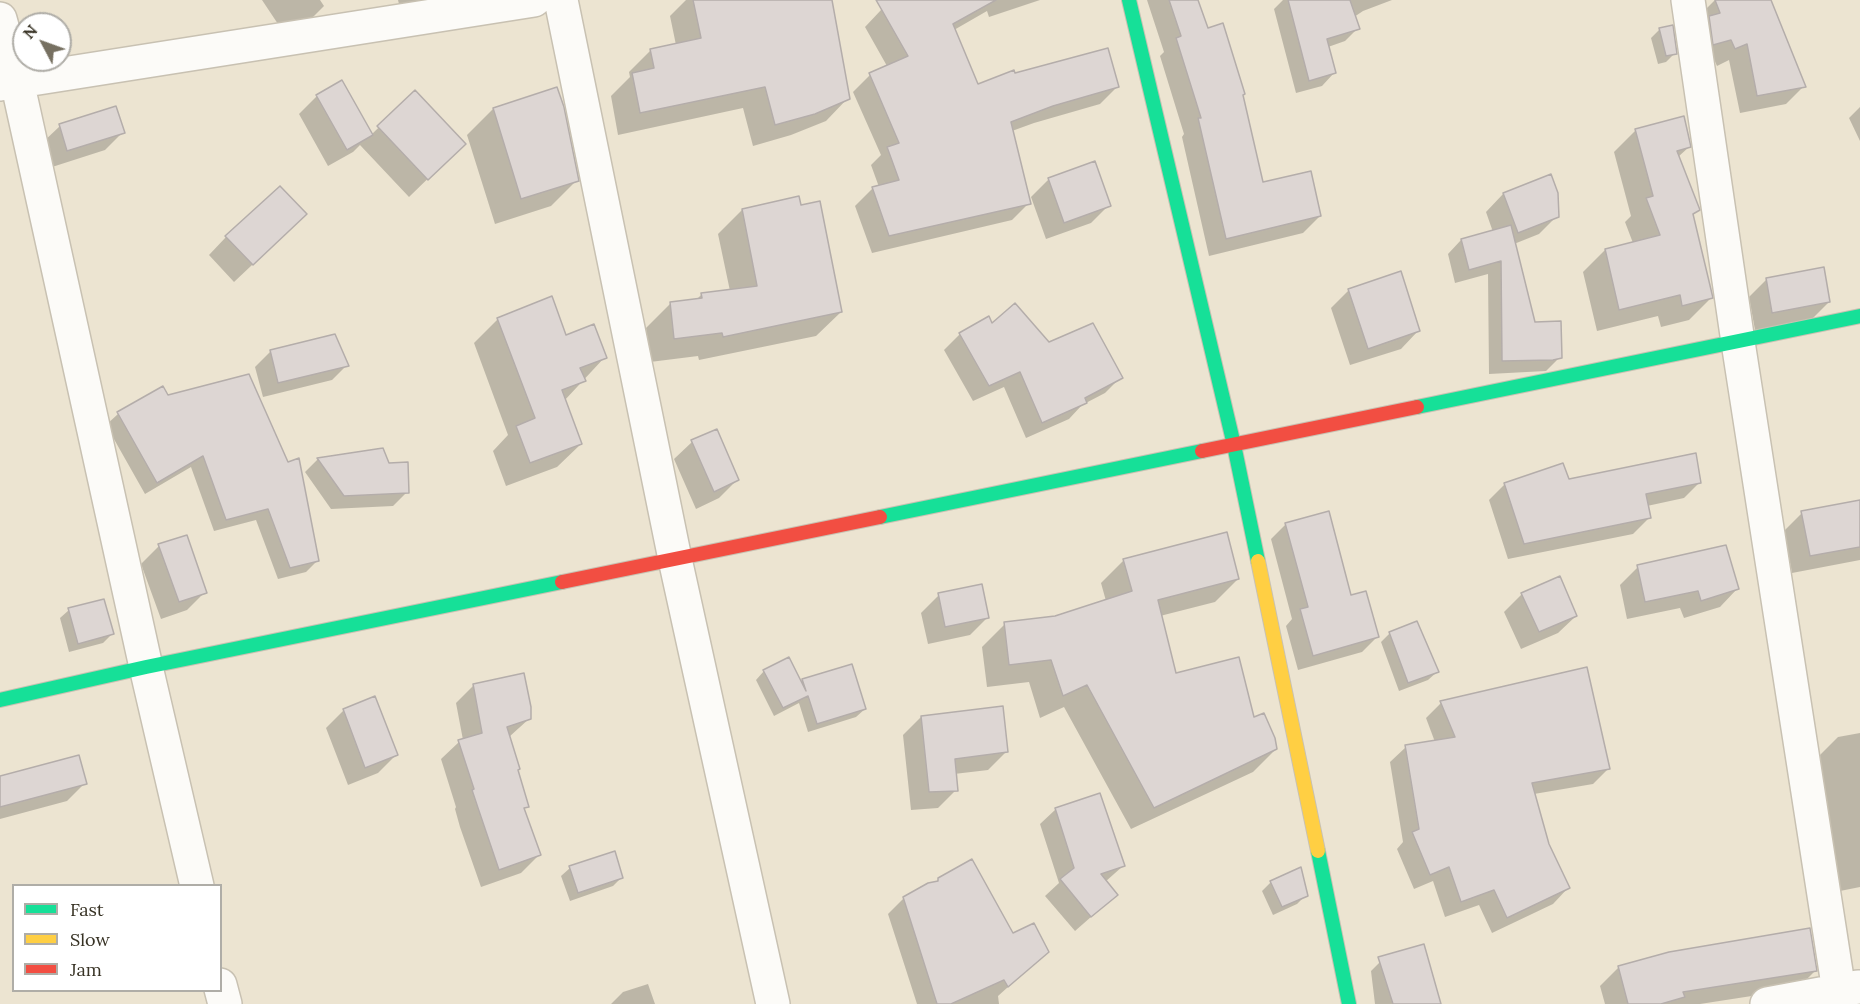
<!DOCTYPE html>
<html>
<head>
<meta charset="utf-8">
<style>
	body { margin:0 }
	#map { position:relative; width:1860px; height:1004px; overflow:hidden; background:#ece4d1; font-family:Lora,serif }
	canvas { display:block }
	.legend { position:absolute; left:12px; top:884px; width:210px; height:108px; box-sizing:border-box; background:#fff; border:2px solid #afada7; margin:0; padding:8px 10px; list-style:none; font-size:18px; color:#373224 }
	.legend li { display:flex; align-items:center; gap:12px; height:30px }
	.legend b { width:30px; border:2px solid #afada7 }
	.north { position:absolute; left:12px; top:12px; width:60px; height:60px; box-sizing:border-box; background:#fff; border:2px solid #afada7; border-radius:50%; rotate:311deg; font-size:16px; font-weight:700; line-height:24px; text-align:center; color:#373224 }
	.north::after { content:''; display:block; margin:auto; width:21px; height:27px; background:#767061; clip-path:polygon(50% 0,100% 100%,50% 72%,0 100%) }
</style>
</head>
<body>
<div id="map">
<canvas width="1860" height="1004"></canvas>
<ul class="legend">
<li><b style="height:8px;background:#16e098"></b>Fast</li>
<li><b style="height:8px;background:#ffcf43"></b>Slow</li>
<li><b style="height:8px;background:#f24e42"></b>Jam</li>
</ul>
<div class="north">N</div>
</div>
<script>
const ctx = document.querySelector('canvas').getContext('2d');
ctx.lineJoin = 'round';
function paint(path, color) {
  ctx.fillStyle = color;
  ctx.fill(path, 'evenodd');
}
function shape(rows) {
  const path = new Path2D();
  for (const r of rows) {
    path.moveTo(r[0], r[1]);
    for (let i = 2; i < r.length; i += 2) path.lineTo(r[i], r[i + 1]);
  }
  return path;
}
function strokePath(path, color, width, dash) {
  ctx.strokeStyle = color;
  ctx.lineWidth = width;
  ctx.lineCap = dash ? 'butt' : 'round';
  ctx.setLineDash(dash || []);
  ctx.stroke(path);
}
const shadow = shape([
	[262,0,320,0,324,6,308,22,284,33],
	[398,0,459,0,401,12],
	[686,0,830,0,848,98,826,121,791,135,753,146,743,108,618,135,611,96,630,77,629,72,651,50,676,45,670,16],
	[890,0,1040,0,989,17,987,11,954,30,977,86,1014,75,1117,87,1100,104,1034,123,1012,131,1029,203,1012,220,872,253,855,206,872,189,879,187,871,165,881,155,853,92,870,75,887,66,865,27,881,10,892,4],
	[1147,0,1197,0,1207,30,1241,96,1262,184,1320,216,1303,233,1209,256,1182,137,1184,134,1160,56,1164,52],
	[1283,0,1392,0,1363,11,1354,17,1358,28,1345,41,1328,47,1334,73,1322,86,1296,93,1274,9],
	[1715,0,1769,0,1804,86,1786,104,1740,113,1729,60,1717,66,1713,57,1696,62,1697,18],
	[1660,29,1675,53,1666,62,1658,64,1651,38],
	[415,92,446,161,409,197,360,145,353,152,328,166,299,114,317,96,371,135],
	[1860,107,1860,141,1849,118],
	[493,109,577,180,551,206,495,224,467,135],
	[60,126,123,132,105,150,49,168,42,143],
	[1636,130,1689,147,1678,157,1698,210,1692,216,1711,298,1689,320,1661,327,1658,316,1597,331,1583,272,1605,250,1633,243,1625,222,1631,216,1614,152],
	[1049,179,1109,205,1091,223,1046,239,1031,197],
	[1503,194,1557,216,1539,234,1514,244,1533,323,1560,357,1546,371,1489,374,1488,274,1455,283,1448,254,1461,240,1493,232,1486,212],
	[742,210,841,312,816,336,699,360,698,356,650,362,646,328,670,304,695,301,702,294,730,291,718,234],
	[287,232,234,282,209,255,226,237],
	[1767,279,1829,302,1811,320,1755,330,1749,297],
	[1349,290,1418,331,1401,349,1350,365,1331,308],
	[498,319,565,337,605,357,564,401,581,444,557,467,506,486,493,451,508,435,474,343],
	[992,325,1049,344,1121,377,1105,393,1082,405,1069,419,1026,438,1004,387,973,401,944,350,960,334],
	[271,351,347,365,332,380,263,397,255,367],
	[162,388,167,396,318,560,306,572,278,579,256,520,214,531,191,467,145,494,106,425,118,414],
	[692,442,737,480,719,498,696,509,674,459],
	[318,459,388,465,407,492,393,506,331,509,305,472],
	[1568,480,1700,482,1684,498,1647,506,1649,518,1633,534,1508,559,1489,500,1505,484],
	[1860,502,1860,560,1792,573,1784,531,1802,513],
	[1286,524,1350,597,1377,637,1362,652,1298,670,1286,626,1292,619,1271,539],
	[159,546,205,592,187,610,161,619,141,564],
	[1124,560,1238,579,1215,602,1160,616,1175,675,1253,719,1276,749,1253,772,1131,829,1064,707,1040,718,1029,682,987,687,982,647,1005,624,1055,617,1106,601,1101,583],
	[1638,567,1737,589,1720,607,1684,618,1680,608,1627,619,1620,585],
	[1522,594,1576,616,1558,633,1521,649,1504,612],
	[939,595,988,617,970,635,928,644,921,613],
	[69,610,112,634,103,643,69,652,60,618],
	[1390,633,1437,672,1428,680,1399,691,1381,642],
	[764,671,801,683,803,681,865,709,856,717,808,732,799,703,774,716,756,680],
	[474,685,530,718,509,737,527,806,524,810,539,855,521,873,481,887,460,827,455,809,456,807,441,759,459,742,463,740,456,703],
	[1441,703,1608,769,1593,784,1534,794,1548,844,1568,888,1553,904,1492,933,1479,905,1445,917,1433,881,1414,889,1397,849,1403,842,1390,762,1406,747,1435,742,1426,718],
	[344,710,396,755,378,773,348,785,326,728],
	[921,717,1006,752,988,770,954,774,956,790,938,808,911,810,903,735],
	[1860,733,1860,887,1835,892,1812,763,1838,737],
	[0,777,85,783,67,801,0,819],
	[1056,809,1123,866,1105,882,1116,895,1075,931,1045,896,1059,883,1040,824],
	[570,868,622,877,613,886,570,901,561,876],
	[939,879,1013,935,1047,952,998,996,999,1004,917,1004,888,914,904,898,935,883],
	[1271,882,1306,895,1297,904,1273,915,1262,891],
	[1669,953,1815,971,1797,989,1700,1004,1605,1004,1600,986,1618,968],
	[1386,956,1439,1004,1375,1004,1371,971],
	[648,984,655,1004,611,1004,623,992]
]);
const building = shape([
	[693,0,832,0,850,99,815,114,775,125,765,87,640,113,632,73,654,68,650,49,701,38,693,0],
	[876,0,996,0,953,24,978,84,1014,70,1015,73,1108,48,1119,87,1053,106,1011,122,1031,204,889,236,872,187,899,180,887,147,899,143,869,73,908,56,876,0],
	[1169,0,1198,0,1208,28,1223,23,1245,94,1243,95,1263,182,1311,171,1321,216,1226,239,1198,118,1201,118,1176,38,1181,36,1169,0],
	[1288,0,1350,0,1360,29,1327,39,1336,73,1309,81,1288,0],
	[1715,0,1771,0,1806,87,1757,96,1747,44,1735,49,1731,40,1713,45,1709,16,1720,13,1715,0],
	[1673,25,1677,54,1666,56,1659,28,1673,25],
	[342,80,373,135,347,150,316,95,342,80],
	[557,87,564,107,579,181,521,199,493,108,557,87],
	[415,90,466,144,428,180,377,126,415,90],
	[116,106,125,133,67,151,59,124,116,106],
	[1684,116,1691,147,1677,151,1700,210,1693,214,1713,298,1682,306,1680,295,1619,310,1605,249,1660,235,1646,198,1653,196,1635,129,1684,116],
	[1095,161,1111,206,1064,223,1048,178,1095,161],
	[1551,174,1558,193,1559,217,1518,233,1503,193,1551,174],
	[280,186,307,214,253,265,225,236,280,186],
	[799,196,801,205,820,201,842,312,723,337,722,333,674,339,670,302,702,298,701,293,757,286,742,209,799,196],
	[1511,225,1535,322,1561,321,1562,358,1553,360,1502,361,1501,261,1469,270,1461,239,1511,225],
	[1824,267,1830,302,1772,313,1766,278,1824,267],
	[1401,271,1420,331,1368,349,1348,289,1401,271],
	[552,296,566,335,594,324,607,358,580,368,586,381,562,390,582,444,530,463,516,426,535,418,497,318,552,296],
	[1015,303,1049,342,1093,323,1123,378,1085,398,1087,403,1042,423,1020,372,989,386,959,333,989,316,992,323,1015,303],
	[335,334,349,366,278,383,270,350,335,334],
	[249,374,288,462,299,458,319,561,290,568,268,509,226,520,203,456,157,483,117,412,163,386,168,395,249,374],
	[717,429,739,480,714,492,691,440,717,429],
	[383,448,389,463,408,462,409,493,344,496,317,458,383,448],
	[1696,453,1701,483,1646,494,1651,518,1524,544,1504,483,1563,463,1569,479,1696,453],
	[1860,500,1860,547,1810,556,1801,511,1860,500],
	[1329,511,1351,595,1366,591,1379,637,1313,656,1300,609,1308,607,1285,523,1329,511],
	[1227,532,1239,579,1158,600,1176,673,1239,657,1254,717,1264,713,1275,738,1277,749,1154,808,1087,685,1063,696,1051,660,1009,665,1004,622,1055,616,1132,591,1123,559,1227,532],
	[187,535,207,593,179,602,158,544,187,535],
	[1726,545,1739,589,1701,601,1698,591,1645,602,1637,565,1726,545],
	[1560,576,1577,616,1539,632,1521,593,1560,576],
	[982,584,989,618,945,627,938,593,982,584],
	[104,599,114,634,78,644,68,608,104,599],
	[1417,621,1439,672,1408,683,1389,632,1417,621],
	[789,657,806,691,802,679,852,664,866,709,817,724,808,696,783,708,763,670,789,657],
	[1587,667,1610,769,1532,783,1549,844,1570,888,1507,918,1494,890,1461,902,1449,867,1430,875,1412,832,1419,829,1405,745,1455,737,1440,701,1587,667],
	[524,673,531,707,531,719,507,727,520,769,518,770,529,807,524,808,541,855,499,870,478,808,472,790,474,789,458,740,482,733,473,684,524,673],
	[375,696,398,755,365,768,343,709,375,696],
	[1003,706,1008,752,955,759,958,791,929,792,921,716,1003,706],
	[79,755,87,784,0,807,0,776,79,755],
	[1100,793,1125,866,1101,874,1118,895,1091,917,1060,879,1074,868,1055,808,1100,793],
	[615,851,623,878,578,893,569,866,615,851],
	[972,859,1013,933,1034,923,1049,952,1008,987,1004,980,951,1004,937,1004,903,897,928,883,938,881,938,878,972,859],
	[1301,867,1308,896,1282,907,1270,881,1301,867],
	[1810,928,1817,971,1683,992,1685,997,1661,1004,1628,1004,1618,966,1669,952,1810,928],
	[1424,944,1441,1004,1393,1004,1378,957,1424,944]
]);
const street = shape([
	[561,0,675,559,773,1004],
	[1688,0,1738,342,1841,1004],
	[0,19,17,81,146,667,197,886],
	[0,84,534,0],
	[220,985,225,1004],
	[1767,1004,1858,987]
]);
const fast = shape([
	[1129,0,1234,445,1258,561],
	[1417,407,1860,316],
	[880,517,1202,451],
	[0,700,146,667,562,582],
	[1318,851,1349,1004]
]);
const slow = shape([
	[1258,561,1318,851]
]);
const jam = shape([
	[1202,451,1417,407],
	[562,582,880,517]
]);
paint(shadow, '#0003');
paint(building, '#ddd6d3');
strokePath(building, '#b4adaa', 1.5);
strokePath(street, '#c8c1b2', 36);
strokePath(fast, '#c8c1b2', 16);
strokePath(slow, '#c8c1b2', 16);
strokePath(jam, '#c8c1b2', 16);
strokePath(street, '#fcfbf8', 33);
strokePath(fast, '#16e098', 14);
strokePath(slow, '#ffcf43', 14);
strokePath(jam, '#f24e42', 14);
</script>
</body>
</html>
